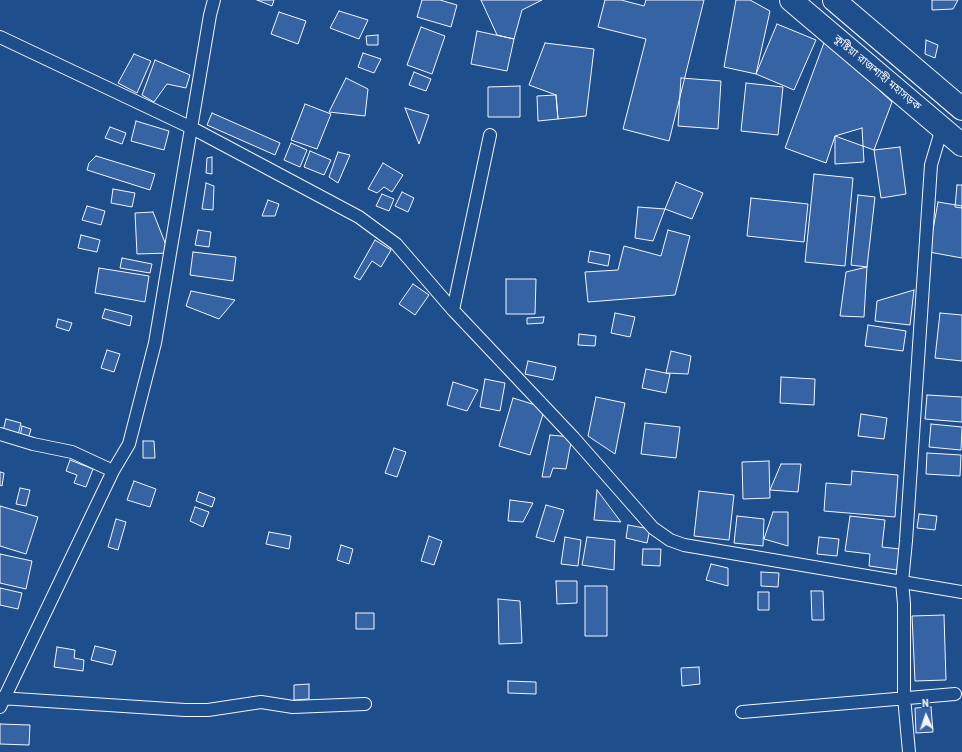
<!DOCTYPE html>
<html>
<head>
<meta charset="utf-8">
<style>
	body { margin:0 }
	#map { position:relative; width:962px; height:752px; overflow:hidden; background:#1f4e8c; font-family:"Roboto Condensed",sans-serif }
	canvas { display:block }
	.north { position:absolute; left:906px; top:696px; width:40px; height:40px; -webkit-text-stroke:3px #1f4e8c; paint-order:stroke; rotate:357deg; font-size:11px; font-weight:700; line-height:16px; text-align:center; color:#f2f6ff }
	.north::after { content:''; display:block; margin:auto; width:14px; height:18px; background:#f2f6ff; clip-path:polygon(50% 0,100% 100%,50% 72%,0 100%) }
</style>
</head>
<body>
<div id="map">
<canvas width="962" height="752"></canvas>
<div class="north">N</div>
</div>
<script>
const ctx = document.querySelector('canvas').getContext('2d');
ctx.lineJoin = 'round';
function paint(path, color) {
  ctx.fillStyle = color;
  ctx.fill(path, 'evenodd');
}
function shape(rows) {
  const path = new Path2D();
  for (const r of rows) {
    path.moveTo(r[0], r[1]);
    for (let i = 2; i < r.length; i += 2) path.lineTo(r[i], r[i + 1]);
  }
  return path;
}
function strokePath(path, color, width, dash) {
  ctx.strokeStyle = color;
  ctx.lineWidth = width;
  ctx.lineCap = dash ? 'butt' : 'round';
  ctx.setLineDash(dash || []);
  ctx.stroke(path);
}
function write(font, color, halo, rows, align = 'center') {
  ctx.font = font + ' "Roboto Condensed","Noto Sans Bengali",sans-serif';
  ctx.lineWidth = 3;
  ctx.setLineDash([]);
  ctx.textBaseline = 'middle';
  ctx.strokeStyle = halo;
  ctx.fillStyle = color;
  for (const [text, x, y, turn = 0] of rows) {
    ctx.save();
    ctx.translate(x, y);
    ctx.rotate((+turn || 0) * Math.PI / 180);
    ctx.textAlign = isNaN(turn) ? turn : align;
    if (halo) ctx.strokeText(text, 0, 0);
    ctx.fillText(text, 0, 0);
    ctx.restore();
  }
}
const building = shape([
	[257,0,274,0,272,6,257,0],
	[422,0,440,0,457,5,451,27,417,17,422,0],
	[481,0,542,0,522,10,514,39,497,35,481,0],
	[605,0,621,0,644,6,646,0,704,0,669,141,623,129,646,39,598,27,605,0],
	[736,0,750,0,770,11,756,74,724,67,736,0],
	[932,0,958,0,953,9,932,10,932,0],
	[339,11,368,20,359,39,330,28,339,11],
	[279,12,306,21,298,44,271,34,279,12],
	[777,24,816,40,794,90,756,74,777,24],
	[421,27,445,36,432,74,407,65,421,27],
	[477,31,514,39,507,71,471,64,477,31],
	[378,35,378,45,367,45,366,36,378,35],
	[825,40,892,102,874,150,835,136,826,163,785,148,825,40],
	[926,40,938,45,935,58,925,54,926,40],
	[545,43,594,49,586,116,558,119,556,95,529,85,545,43],
	[363,53,381,59,374,73,358,67,363,53],
	[134,54,151,61,137,93,118,83,134,54],
	[155,60,190,75,186,88,167,84,154,102,142,95,155,60],
	[414,72,431,79,426,91,409,85,414,72],
	[346,78,368,89,365,116,329,112,346,78],
	[681,78,721,81,718,129,678,126,681,78],
	[746,83,783,87,778,135,741,131,746,83],
	[520,86,520,117,488,117,488,87,520,86],
	[556,95,558,119,538,121,537,96,556,95],
	[305,104,331,114,317,149,291,140,305,104],
	[405,108,429,115,419,144,405,108],
	[212,113,280,143,275,155,207,125,212,113],
	[136,121,169,131,164,150,131,141,136,121],
	[110,127,126,133,122,144,105,138,110,127],
	[862,128,864,162,835,164,835,136,862,128],
	[291,143,307,150,300,167,284,160,291,143],
	[900,147,906,194,881,198,874,150,900,147],
	[310,151,331,160,324,175,304,167,310,151],
	[338,152,350,155,338,183,329,177,338,152],
	[96,156,155,174,150,190,87,170,89,163,96,156],
	[212,157,212,174,206,173,207,158,212,157],
	[383,163,403,175,392,192,384,187,377,193,368,189,383,163],
	[814,174,853,178,845,266,805,262,814,174],
	[676,182,703,193,692,219,665,209,676,182],
	[206,183,214,186,213,210,202,209,206,183],
	[957,185,962,185,962,208,955,207,957,185],
	[113,189,135,193,132,207,111,203,113,189],
	[402,192,414,198,408,212,395,206,402,192],
	[382,194,394,199,389,211,376,206,382,194],
	[858,195,875,197,867,267,851,265,858,195],
	[751,198,808,204,804,242,747,236,751,198],
	[268,200,279,204,275,216,262,216,268,200],
	[938,202,962,206,962,258,929,252,938,202],
	[87,206,105,211,101,225,82,220,87,206],
	[638,207,665,209,653,241,635,238,638,207],
	[153,212,169,253,137,254,135,213,153,212],
	[198,230,211,232,209,247,195,245,198,230],
	[668,230,690,236,675,295,588,302,585,272,618,270,624,246,661,256,668,230],
	[81,235,100,240,97,252,78,248,81,235],
	[375,240,391,250,381,267,372,261,360,280,354,277,375,240],
	[590,251,610,255,608,266,588,262,590,251],
	[193,252,236,257,233,281,190,275,193,252],
	[122,258,152,264,150,273,120,268,122,258],
	[867,267,864,317,840,316,846,272,867,267],
	[99,268,149,276,145,302,95,293,99,268],
	[506,279,536,279,535,314,506,314,506,279],
	[413,284,429,295,415,315,399,304,413,284],
	[914,290,910,325,875,321,877,301,914,290],
	[191,291,235,300,219,319,186,306,191,291],
	[105,309,132,316,130,326,102,318,105,309],
	[615,313,635,317,630,337,611,333,615,313],
	[940,313,962,315,962,361,935,358,940,313],
	[544,317,543,323,527,324,527,318,544,317],
	[58,319,72,323,69,331,56,327,58,319],
	[868,325,906,331,903,351,865,346,868,325],
	[579,334,596,336,595,346,578,345,579,334],
	[107,350,120,354,114,372,101,368,107,350],
	[671,351,691,356,688,374,666,373,671,351],
	[528,361,556,367,553,380,525,374,528,361],
	[646,369,670,374,666,393,642,388,646,369],
	[781,377,815,379,814,405,780,403,781,377],
	[485,379,505,383,500,411,480,407,485,379],
	[453,382,478,390,467,411,447,405,453,382],
	[927,395,962,397,962,422,925,419,927,395],
	[596,397,625,403,615,454,588,436,596,397],
	[513,398,545,408,530,455,499,446,513,398],
	[861,414,887,418,884,439,858,436,861,414],
	[6,419,21,423,18,435,3,431,6,419],
	[645,423,680,427,676,458,641,454,645,423],
	[931,424,962,427,961,450,929,447,931,424],
	[22,426,31,429,28,439,20,437,22,426],
	[550,435,572,437,566,469,553,468,550,477,542,477,550,435],
	[143,441,154,441,155,458,143,458,143,441],
	[394,448,406,452,397,477,385,473,394,448],
	[927,453,961,455,960,476,926,474,927,453],
	[70,460,93,469,86,487,74,483,77,475,66,471,70,460],
	[769,461,770,498,743,499,742,462,769,461],
	[781,464,801,464,798,492,770,490,781,464],
	[852,471,898,475,895,517,824,511,826,483,851,485,852,471],
	[0,472,4,473,2,486,0,485,0,472],
	[134,481,156,489,150,507,127,500,134,481],
	[20,488,30,490,26,506,16,504,20,488],
	[597,490,621,522,594,520,597,490],
	[699,491,734,495,729,540,694,536,699,491],
	[199,492,215,498,212,507,196,501,199,492],
	[510,500,533,503,523,522,508,521,510,500],
	[546,505,564,510,554,542,536,537,546,505],
	[0,506,38,517,26,554,0,546,0,506],
	[195,507,209,512,203,527,190,521,195,507],
	[773,512,788,512,788,546,764,539,773,512],
	[919,514,937,516,935,530,917,528,919,514],
	[737,516,764,519,763,546,734,543,737,516],
	[850,516,885,520,882,547,900,549,897,570,869,566,870,554,845,551,850,516],
	[116,519,126,522,118,550,108,547,116,519],
	[628,525,650,529,647,543,626,538,628,525],
	[269,532,291,536,289,549,266,544,269,532],
	[429,536,442,541,434,565,421,561,429,536],
	[565,537,581,540,578,566,561,564,565,537],
	[587,537,615,540,614,570,582,565,587,537],
	[819,537,839,539,837,556,817,554,819,537],
	[341,545,353,549,349,564,337,560,341,545],
	[643,549,661,549,660,566,642,565,643,549],
	[0,554,32,561,26,589,0,583,0,554],
	[711,564,728,568,728,586,706,580,711,564],
	[761,572,779,573,778,587,761,586,761,572],
	[556,581,577,581,577,603,557,604,556,581],
	[585,586,607,586,607,636,585,636,585,586],
	[0,588,22,593,18,609,0,605,0,588],
	[811,591,823,591,824,620,812,620,811,591],
	[758,592,769,592,769,610,758,610,758,592],
	[498,599,520,601,522,643,499,644,498,599],
	[356,613,374,613,374,629,356,629,356,613],
	[944,615,946,680,915,681,912,616,944,615],
	[95,646,116,651,112,665,91,660,95,646],
	[57,647,75,650,74,658,84,660,83,671,54,667,57,647],
	[699,667,700,684,682,686,681,668,699,667],
	[508,681,536,682,536,694,508,693,508,681],
	[309,684,309,699,294,700,294,685,309,684],
	[931,707,933,732,916,733,915,708,931,707],
	[0,724,30,725,29,745,0,744,0,724]
]);
const street = shape([
	[0,37,192,128,359,217,378,231,396,244,453,310,573,437,653,528,670,540,684,545,962,592],
	[453,310,490,135],
	[0,434,33,444,72,452,113,471],
	[0,698,185,710,208,710,261,702,293,707,365,704],
	[0,707,113,471,129,444,155,343,210,15,214,0],
	[742,712,955,694],
	[909,752,904,697,904,604,902,582,906,541,931,165,942,128]
]);
const highway = shape([
	[791,0,962,145],
	[834,0,962,109]
]);
const streetNames = [
	["কুষ্টিয়া রাজশাহী মহাসড়ক",877,73,40]
];
paint(building, '#3563a3');
strokePath(building, '#f2f6ff', 1);
strokePath(street, '#f2f6ff', 14);
strokePath(highway, '#f2f6ff', 24);
strokePath(street, '#1f4e8c', 12);
strokePath(highway, '#1f4e8c', 22);
write('11px', '#f2f6ff', '#1f4e8c', streetNames);
</script>
</body>
</html>
